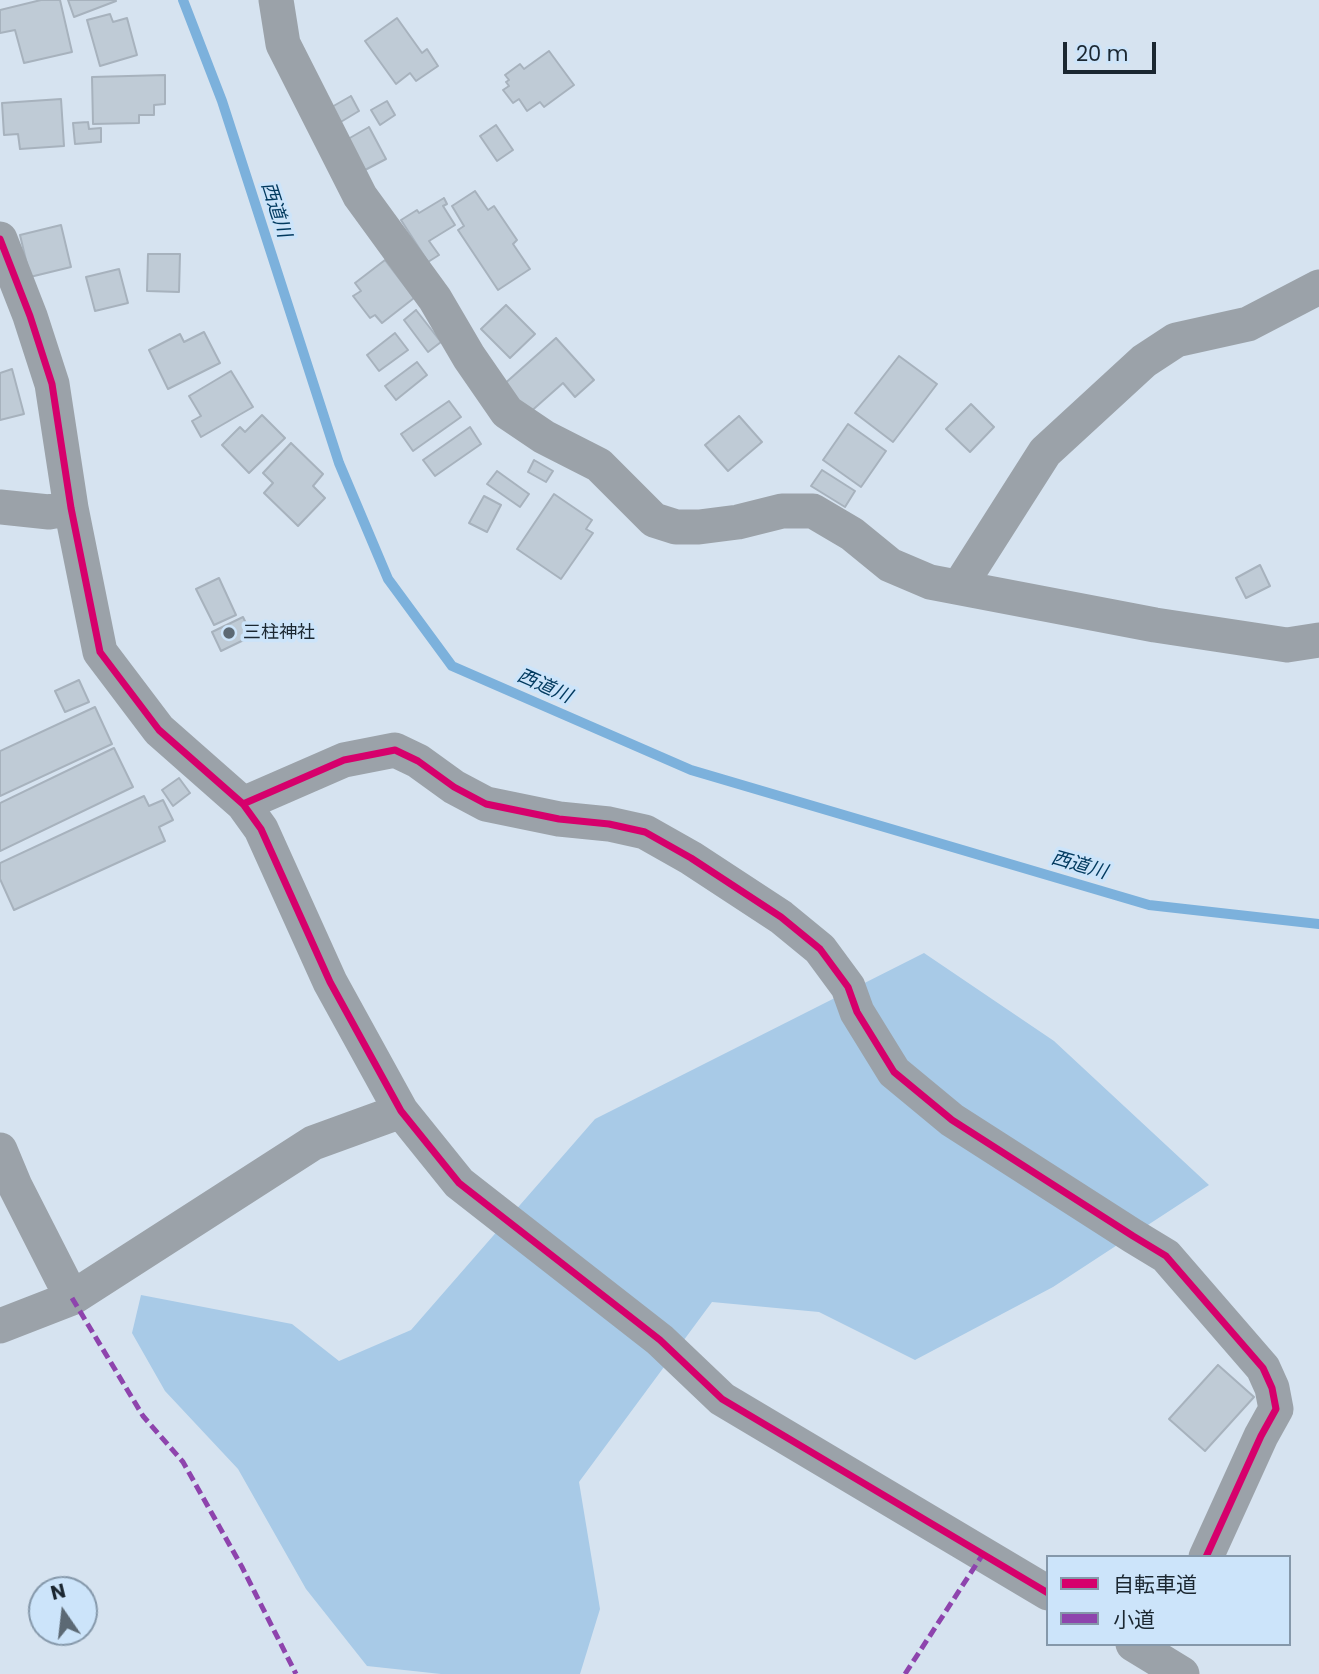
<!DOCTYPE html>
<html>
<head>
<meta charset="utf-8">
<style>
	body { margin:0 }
	#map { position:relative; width:1319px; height:1674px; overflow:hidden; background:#d6e3f0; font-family:Poppins,"Noto Sans JP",sans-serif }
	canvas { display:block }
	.legend { position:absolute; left:1046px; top:1555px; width:245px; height:91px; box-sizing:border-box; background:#cce4fa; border:2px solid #8598aa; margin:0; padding:9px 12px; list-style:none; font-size:21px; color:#1b2731 }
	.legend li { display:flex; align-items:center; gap:14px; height:35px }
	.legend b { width:35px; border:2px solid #8598aa }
	.north { position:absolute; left:28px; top:1576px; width:70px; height:70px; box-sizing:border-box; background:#cce4fa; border:2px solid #8598aa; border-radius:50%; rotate:346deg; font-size:19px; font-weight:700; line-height:28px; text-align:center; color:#1b2731 }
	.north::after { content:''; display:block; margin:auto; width:24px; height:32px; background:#5c6974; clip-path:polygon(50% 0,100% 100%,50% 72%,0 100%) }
	.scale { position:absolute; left:1063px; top:42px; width:93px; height:32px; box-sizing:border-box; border:4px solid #1b2731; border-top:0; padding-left:9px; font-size:21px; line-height:24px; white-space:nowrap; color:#1b2731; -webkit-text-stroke:5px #cce4fa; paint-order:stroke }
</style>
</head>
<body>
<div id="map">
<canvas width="1319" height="1674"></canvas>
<ul class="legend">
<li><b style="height:9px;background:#d6006c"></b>自転車道</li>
<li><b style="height:9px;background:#8e44ad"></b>小道</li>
</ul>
<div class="north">N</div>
<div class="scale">20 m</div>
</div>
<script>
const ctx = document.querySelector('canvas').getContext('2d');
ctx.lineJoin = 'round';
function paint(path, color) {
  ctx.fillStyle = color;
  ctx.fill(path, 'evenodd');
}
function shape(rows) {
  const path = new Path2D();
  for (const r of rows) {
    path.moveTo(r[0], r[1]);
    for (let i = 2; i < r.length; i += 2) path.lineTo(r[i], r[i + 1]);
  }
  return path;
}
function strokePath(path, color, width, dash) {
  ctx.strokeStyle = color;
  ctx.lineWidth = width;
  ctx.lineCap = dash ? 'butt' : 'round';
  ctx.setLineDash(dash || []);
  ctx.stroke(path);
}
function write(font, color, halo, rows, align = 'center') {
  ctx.font = font + ' Poppins,"Noto Sans JP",sans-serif';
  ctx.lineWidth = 7;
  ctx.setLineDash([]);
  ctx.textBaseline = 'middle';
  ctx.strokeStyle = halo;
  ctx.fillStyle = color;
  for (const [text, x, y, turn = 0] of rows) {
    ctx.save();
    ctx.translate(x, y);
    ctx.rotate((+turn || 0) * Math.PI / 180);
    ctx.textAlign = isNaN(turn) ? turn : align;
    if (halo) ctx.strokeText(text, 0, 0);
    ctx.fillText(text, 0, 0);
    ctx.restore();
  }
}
const green = shape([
	[924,953,1054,1041,1209,1185,1053,1287,915,1360,819,1312,712,1302,579,1482,600,1609,580,1674,441,1674,367,1666,306,1589,238,1469,165,1391,132,1333,141,1295,292,1324,339,1361,411,1330,595,1119]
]);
const stream = shape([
	[183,0,222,101,339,463,388,579,452,666,691,770,1149,905,1319,924]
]);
const building = shape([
	[41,0,60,0,72,52,24,63,15,30,0,33,0,10,41,0],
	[68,0,115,0,116,1,74,17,68,0],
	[110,14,113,22,127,18,137,55,100,66,87,20,110,14],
	[397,18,422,53,427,49,438,66,416,81,410,73,396,84,365,41,397,18],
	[549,51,574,85,544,107,540,102,527,111,519,99,513,103,503,90,509,86,506,82,509,80,505,75,520,64,524,69,549,51],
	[165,75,165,104,154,105,154,115,139,115,139,123,93,124,92,77,165,75],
	[351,96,359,111,339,123,330,108,351,96],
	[61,99,64,146,20,149,18,134,4,135,2,103,61,99],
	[387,101,395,115,380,125,371,110,387,101],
	[88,122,89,129,101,128,101,142,75,144,73,123,88,122],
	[496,125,513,150,497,161,480,136,496,125],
	[369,127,386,159,365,170,348,139,369,127],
	[475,191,488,210,494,206,517,240,513,244,530,269,498,290,458,230,464,226,452,206,475,191],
	[444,198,447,204,443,206,455,225,429,241,439,255,428,262,401,220,417,210,419,213,444,198],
	[61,225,71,267,30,277,20,235,61,225],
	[148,254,180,254,179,292,147,291,148,254],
	[385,260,414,298,382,323,375,315,370,318,353,296,361,291,355,283,385,260],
	[119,269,128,303,95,311,86,277,119,269],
	[506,305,535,334,510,358,481,329,506,305],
	[416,310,441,342,428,352,404,320,416,310],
	[204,332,220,363,168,389,149,350,180,334,184,342,204,332],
	[395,333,408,350,379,371,367,355,395,333],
	[556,338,594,380,575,397,563,383,528,414,502,386,556,338],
	[899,356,937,384,893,442,855,413,899,356],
	[417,362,427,375,396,400,385,386,417,362],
	[12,369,24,414,0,420,0,373,12,369],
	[231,371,253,407,201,437,192,421,201,416,189,396,231,371],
	[449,401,461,417,413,451,401,434,449,401],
	[971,404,994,427,970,452,946,429,971,404],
	[262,415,285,438,249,473,222,445,240,427,245,432,262,415],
	[739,416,762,442,728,471,705,445,739,416],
	[848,424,886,451,861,487,823,460,848,424],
	[470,427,481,444,435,476,423,460,470,427],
	[291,443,323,474,313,486,325,498,298,526,264,493,273,483,263,473,291,443],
	[534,460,553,471,546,482,528,472,534,460],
	[822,470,855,491,845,507,811,486,822,470],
	[497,471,529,494,520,507,487,484,497,471],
	[554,494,592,520,586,529,593,533,561,579,517,549,554,494],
	[484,496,501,505,487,532,469,523,484,496],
	[1260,565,1270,586,1246,598,1236,578,1260,565],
	[219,578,236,615,214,625,196,589,219,578],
	[243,617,252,636,221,651,212,632,243,617],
	[79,680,89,702,65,712,55,691,79,680],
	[95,707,112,744,0,796,0,751,95,707],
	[114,748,133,787,0,851,0,803,114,748],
	[179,778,190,793,173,806,162,790,179,778],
	[144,796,149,806,163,800,173,820,159,827,165,841,14,910,0,879,0,863,144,796],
	[1218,1365,1254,1397,1205,1451,1169,1419,1218,1365]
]);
const minor = shape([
	[276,0,283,44,360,196,435,299,469,357,507,412,544,437,599,465,654,520,676,527,699,527,738,522,782,511,813,511,852,534,890,565,930,582,1155,625,1287,645,1319,640],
	[0,239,30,316,52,384,71,508,100,652,159,730,243,804,261,829,330,982,401,1111,459,1183,660,1340,722,1399,1048,1593],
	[0,507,49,512,71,508],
	[959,587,1045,452,1144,361,1176,340,1248,324,1319,287],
	[243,804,344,760,395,750,418,761,454,787,486,804,559,819,609,824,645,832,691,858,781,917,820,949,848,987,857,1012,894,1072,952,1120,1133,1236,1166,1256,1263,1368,1272,1388,1276,1409,1261,1436,1206,1557],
	[0,1150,15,1186,72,1298],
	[0,1326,72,1298,313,1143,401,1111],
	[1133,1644,1182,1674]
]);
const quiet = shape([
	[72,1298,143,1416,183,1462,242,1567,296,1674],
	[905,1674,983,1554]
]);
const cycleway = shape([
	[0,239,30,316,52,384,71,508,100,652,159,730,243,804,261,829,330,982,401,1111,459,1183,660,1340,722,1399,1048,1593],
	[243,804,344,760,395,750,418,761,454,787,486,804,559,819,609,824,645,832,691,858,781,917,820,949,848,987,857,1012,894,1072,952,1120,1133,1236,1166,1256,1263,1368,1272,1388,1276,1409,1261,1436,1206,1557]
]);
const markers = [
	[229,633,7,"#5c6974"]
];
const poiNames = [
	["三柱神社",243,633]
];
const waterNames = [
	["西道川",275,210,72],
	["西道川",544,687,24],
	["西道川",1079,866,16]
];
paint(green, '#a8cae7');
strokePath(stream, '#7cb1dc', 10);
paint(building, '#bfcbd6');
strokePath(building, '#a7b2bd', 2);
strokePath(minor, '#9ba2a9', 35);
strokePath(quiet, '#8e44ad', 5, [10, 5]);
strokePath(cycleway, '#d6006c', 7);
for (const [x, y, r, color] of markers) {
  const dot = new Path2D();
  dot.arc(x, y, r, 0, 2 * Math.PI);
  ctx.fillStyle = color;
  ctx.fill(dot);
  strokePath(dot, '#cce4fa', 2.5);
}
write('18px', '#1b2731', '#cce4fa', poiNames, 'left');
write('italic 19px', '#00395e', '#cce4fa', waterNames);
</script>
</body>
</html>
